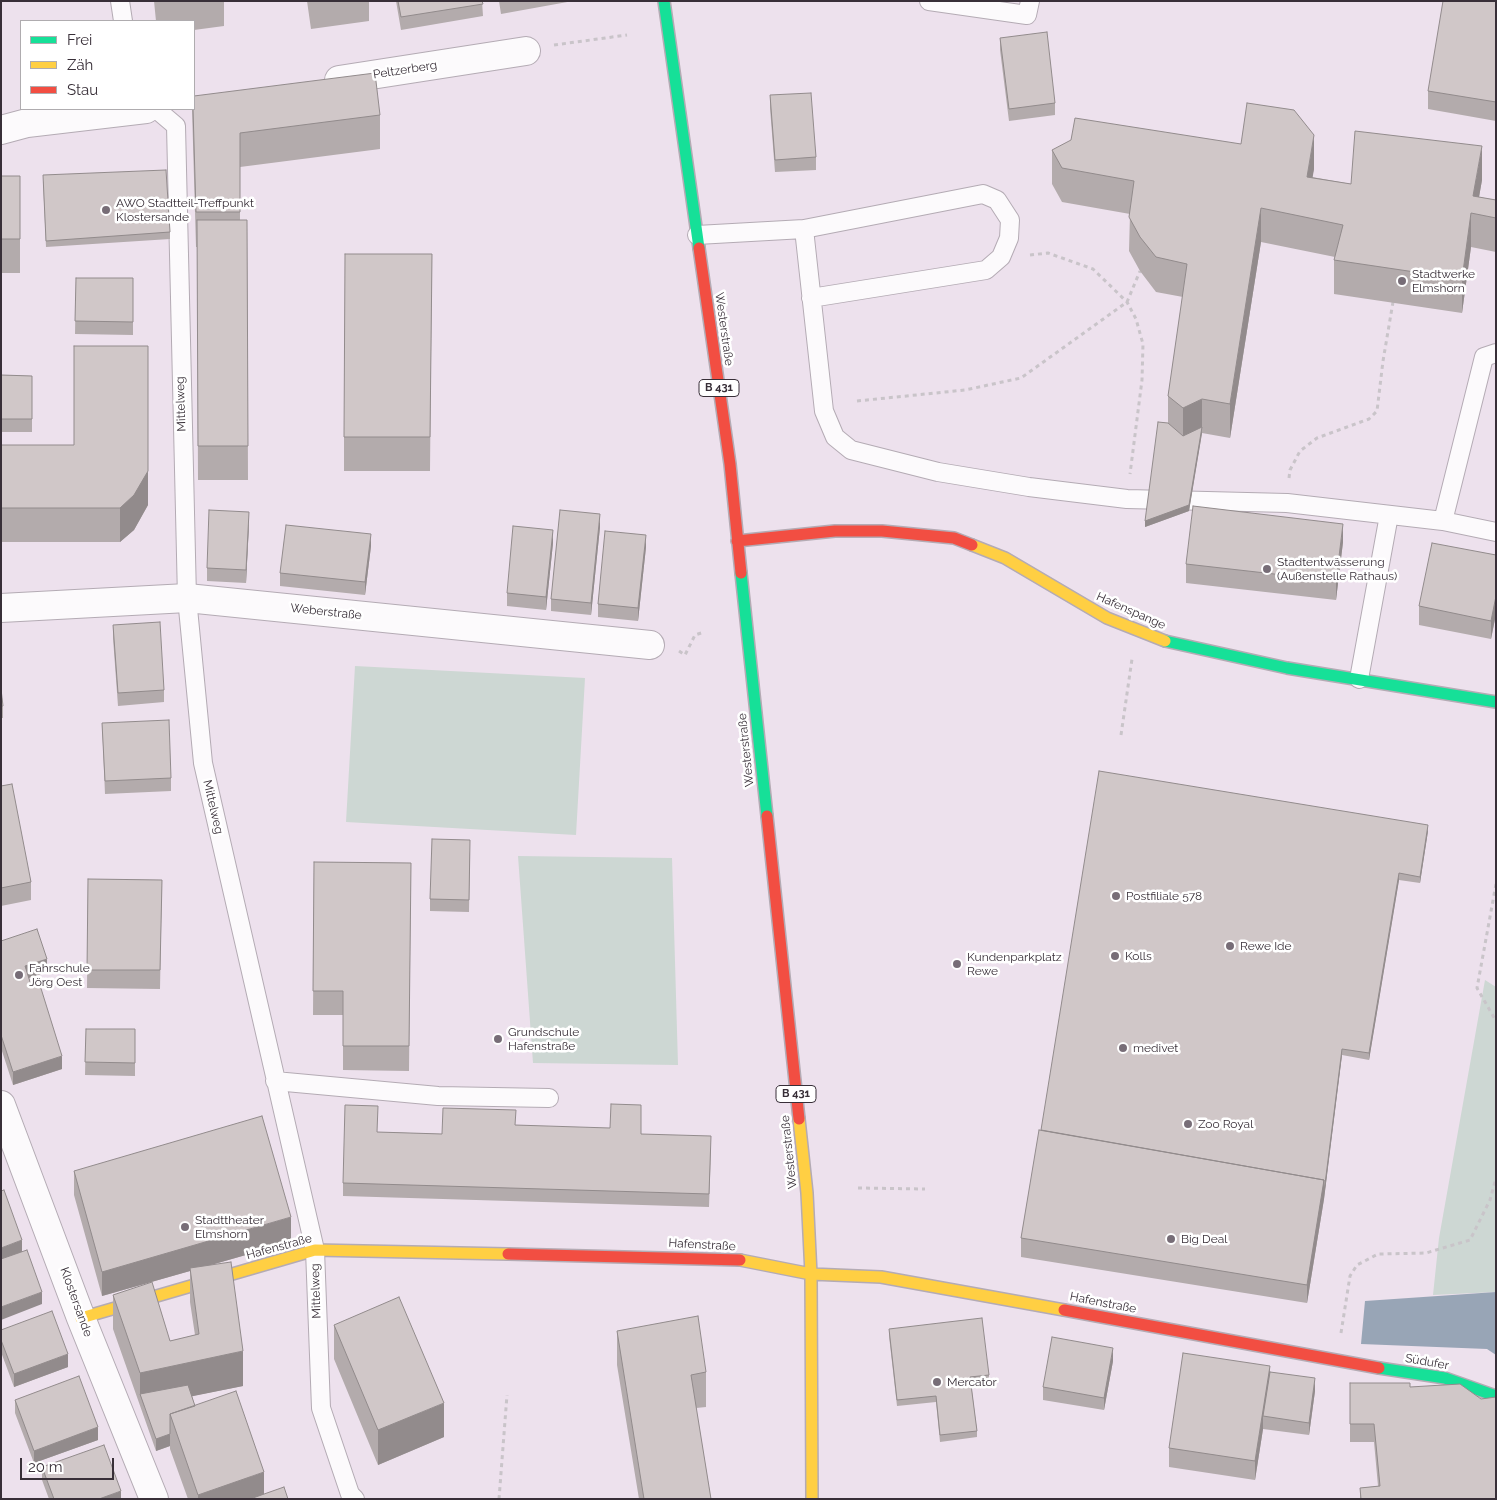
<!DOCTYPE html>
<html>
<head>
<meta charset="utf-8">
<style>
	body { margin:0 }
	#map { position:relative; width:1497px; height:1500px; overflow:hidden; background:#ede1ed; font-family:Raleway,sans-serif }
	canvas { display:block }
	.frame { position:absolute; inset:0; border:2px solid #382f38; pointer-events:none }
	.legend { position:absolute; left:20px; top:20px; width:175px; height:90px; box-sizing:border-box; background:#fff; border:1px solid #afacaf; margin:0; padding:6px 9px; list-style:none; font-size:15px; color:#382f38 }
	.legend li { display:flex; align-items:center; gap:10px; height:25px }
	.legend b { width:25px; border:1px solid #afacaf }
	.scale { position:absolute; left:20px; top:1458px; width:94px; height:22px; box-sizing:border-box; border:2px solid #382f38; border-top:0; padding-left:6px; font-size:15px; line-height:18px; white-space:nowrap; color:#382f38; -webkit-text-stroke:4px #fff; paint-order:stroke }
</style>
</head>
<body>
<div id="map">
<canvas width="1497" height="1500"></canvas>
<div class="frame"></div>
<ul class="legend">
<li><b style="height:6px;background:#16e098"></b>Frei</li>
<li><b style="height:6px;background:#ffcf43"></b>Zäh</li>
<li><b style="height:6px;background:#f24e42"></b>Stau</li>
</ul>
<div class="scale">20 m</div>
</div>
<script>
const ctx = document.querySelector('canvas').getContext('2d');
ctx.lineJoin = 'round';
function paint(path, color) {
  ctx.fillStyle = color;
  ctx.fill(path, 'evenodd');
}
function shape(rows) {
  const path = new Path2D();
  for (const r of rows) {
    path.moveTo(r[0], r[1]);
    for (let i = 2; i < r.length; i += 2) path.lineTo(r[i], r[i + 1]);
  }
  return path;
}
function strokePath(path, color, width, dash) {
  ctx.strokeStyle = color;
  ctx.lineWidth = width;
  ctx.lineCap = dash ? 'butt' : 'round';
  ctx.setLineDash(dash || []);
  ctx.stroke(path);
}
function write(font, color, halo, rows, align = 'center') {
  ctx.font = font + ' Raleway,sans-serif';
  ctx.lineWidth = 5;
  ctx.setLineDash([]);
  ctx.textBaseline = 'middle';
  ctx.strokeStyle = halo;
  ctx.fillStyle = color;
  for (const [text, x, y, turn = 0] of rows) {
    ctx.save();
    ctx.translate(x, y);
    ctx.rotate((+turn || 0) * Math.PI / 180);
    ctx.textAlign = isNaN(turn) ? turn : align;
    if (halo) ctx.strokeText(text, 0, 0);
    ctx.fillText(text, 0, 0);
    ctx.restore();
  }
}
const green = shape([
	[355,666,585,678,576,835,346,822],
	[518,856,672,858,678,1065,533,1063],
	[1485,980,1496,987,1496,1292,1433,1295,1439,1238]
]);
const water = shape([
	[1496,1292,1496,1355,1487,1349,1361,1344,1365,1301]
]);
const path = shape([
	[554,45,627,35],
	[1030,255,1048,253,1093,269,1127,302,1136,319,1143,344,1142,380,1130,474],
	[857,401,965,390,1021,378,1127,302,1140,271],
	[1289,478,1290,470,1300,451,1317,438,1369,419,1377,411,1383,361,1393,302],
	[679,651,685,655,695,635,704,632],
	[1121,735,1132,659],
	[1496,884,1477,988,1496,1021],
	[858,1188,925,1189],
	[1341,1333,1350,1276,1357,1265,1378,1254,1426,1253,1470,1240,1490,1200,1496,1178],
	[499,1499,507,1395]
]);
const lane = shape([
	[120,1,123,21],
	[929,1,1027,15,1030,1],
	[156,109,176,126,187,598,203,763,315,1250,321,1408,350,1494,355,1499],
	[804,229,824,411,835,437,851,450,938,472,1029,487,1127,499,1287,503,1443,521,1496,532],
	[697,235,804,229,983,194,997,200,1010,220,1009,238,1001,257,986,270,811,298],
	[1443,521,1484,357,1496,353],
	[1359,679,1389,515],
	[275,1081,438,1096,549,1098]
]);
const street = shape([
	[339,80,526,51],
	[1,130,27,123,146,109],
	[1,608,187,598,650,645],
	[1,1105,81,1318,154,1499]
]);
const fast = shape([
	[664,1,699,248],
	[741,573,767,816],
	[1165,641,1287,668,1496,702],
	[1379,1368,1445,1378,1496,1396]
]);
const slow = shape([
	[972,545,1005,558,1107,618,1165,641],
	[799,1119,807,1193,811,1274,812,1499],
	[740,1260,811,1274,881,1277,1064,1310],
	[81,1318,315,1250,508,1254]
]);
const jam = shape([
	[699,248,730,464,741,573],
	[737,541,835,531,882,531,954,538,972,545],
	[767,816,799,1119],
	[508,1254,740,1260],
	[1064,1310,1379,1368]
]);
const wall = shape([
	[154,1,224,1,224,26,194,30,194,21,156,21],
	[307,1,369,1,369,21,311,29],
	[396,1,482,1,483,16,401,30],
	[499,1,573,1,501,14],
	[1496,1,1496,121,1428,109,1428,91],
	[1000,38,1055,103,1055,115,1009,121,1000,50],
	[770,95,816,157,816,170,775,172,770,108],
	[192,109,380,115,380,149,240,167,240,220,247,220,248,480,198,480,197,247,196,247],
	[1052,150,1314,169,1312,177,1351,184,1482,180,1479,197,1496,200,1496,252,1471,247,1462,313,1334,294,1334,260,1335,257,1261,242,1230,438,1202,433,1189,511,1145,527,1168,423,1168,396,1183,297,1156,292,1140,271,1129,251,1130,214,1062,202,1052,184],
	[1,176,20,176,20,273,1,273],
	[43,181,170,232,170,239,46,247],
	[432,254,430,471,344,471,344,437],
	[76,278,133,278,133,335,75,334],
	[1,375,32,376,32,432,1,432],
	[1,445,148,505,134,530,120,542,1,542],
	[249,524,246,583,207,581,207,568],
	[600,527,591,615,551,611,551,599],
	[1343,542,1336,600,1186,583,1186,564],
	[553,543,546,610,507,606,507,593],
	[371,546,365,595,280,586,280,573],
	[646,547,638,621,598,617,598,604],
	[1496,555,1496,614,1491,639,1419,625,1419,606],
	[113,625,164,690,164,702,118,706,113,638],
	[1,689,3,706,3,718,1,718],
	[102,723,171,778,171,791,105,794],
	[1,786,31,882,31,900,1,906],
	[1428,831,1420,883,1399,880,1369,1060,1342,1055,1324,1199,1307,1303,1021,1257,1021,1238,1041,1130],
	[470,852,469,912,430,911,430,899],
	[314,862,411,863,409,1071,343,1070,343,1015,313,1015],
	[88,879,162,880,160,989,87,988],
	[1,941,47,972,29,978,62,1069,13,1085,1,1048],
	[86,1029,135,1029,135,1076,85,1075],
	[516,1125,641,1134,711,1148,709,1207,343,1196,343,1183,378,1132,442,1134],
	[74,1171,291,1242,211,1265,243,1386,192,1396,195,1406,264,1494,288,1499,188,1499,170,1449,170,1446,156,1451,113,1329,113,1295,170,1341,195,1335,190,1302,190,1271,102,1296,74,1195],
	[334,1325,444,1437,378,1465,334,1359],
	[889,1329,989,1375,989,1381,971,1383,977,1431,977,1437,940,1442,936,1402,897,1406,889,1336],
	[1,1330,68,1367,14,1387,1,1352],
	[617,1331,706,1372,706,1407,696,1408,711,1499,639,1499,617,1365],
	[1113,1361,1104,1410,1043,1400,1043,1387],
	[1270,1372,1315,1391,1309,1435,1263,1429,1255,1480,1169,1467,1169,1448],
	[1350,1383,1410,1387,1481,1399,1496,1499,1360,1499,1360,1488,1378,1486,1374,1442,1350,1442],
	[15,1400,98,1440,34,1463,15,1413],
	[42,1467,121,1499,49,1499,42,1480]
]);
const shadedWall = shape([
	[1314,135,1314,169,1307,211,1307,177],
	[1482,146,1482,180,1476,214,1473,196],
	[1261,208,1261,242,1230,438,1230,404],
	[1471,213,1471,247,1462,313,1462,279],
	[1202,399,1202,433,1189,511,1145,527,1145,521,1183,442,1183,408],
	[148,471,148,505,134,530,120,542,120,508],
	[249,512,249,524,246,583,246,570],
	[600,514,600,527,591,615,591,603],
	[1343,524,1343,542,1336,600,1336,581],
	[553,530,553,543,546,610,546,597],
	[371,534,371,546,365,595,365,582],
	[646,535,646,547,638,621,638,608],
	[1496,596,1496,614,1491,639,1491,621],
	[1428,825,1428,831,1420,883,1420,877],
	[1399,873,1399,880,1369,1060,1369,1053],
	[47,959,47,972,25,979,25,966],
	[1342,1049,1342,1055,1324,1199,1307,1303,1307,1285],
	[62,1056,62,1069,13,1085,13,1072],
	[291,1217,291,1242,190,1271,190,1268,190,1271,102,1296,102,1272],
	[22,1240,22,1252,1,1260,1,1248],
	[42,1292,42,1304,1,1320,1,1307],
	[1113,1348,1113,1361,1104,1410,1104,1398],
	[243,1351,243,1386,144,1406,140,1394,140,1373],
	[68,1354,68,1367,14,1387,14,1374],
	[1270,1366,1270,1384,1263,1416,1263,1429,1255,1480,1255,1461],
	[1315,1378,1315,1391,1309,1435,1309,1423],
	[444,1403,444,1437,378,1465,378,1430],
	[98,1427,98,1440,34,1463,34,1451],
	[170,1434,170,1446,156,1451,156,1439],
	[264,1472,264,1499,198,1499,198,1495],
	[121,1491,121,1499,99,1499]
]);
const building = shape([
	[398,1,482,1,483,4,401,17,398,1],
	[1443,1,1496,1,1496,102,1428,91,1443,1],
	[1047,32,1055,103,1009,109,1000,38,1047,32],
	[375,73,380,115,240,133,240,212,196,212,193,109,194,109,194,96,375,73],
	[811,93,816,157,775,160,770,95,811,93],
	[1247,103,1294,110,1314,135,1307,177,1351,184,1355,131,1482,146,1473,196,1496,200,1496,218,1471,213,1462,279,1334,260,1343,225,1261,208,1230,404,1202,399,1183,408,1168,396,1187,264,1156,257,1140,237,1129,217,1134,181,1062,168,1052,150,1071,140,1075,118,1241,144,1247,103],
	[166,170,170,232,46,241,43,175,166,170],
	[1,176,20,176,20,239,1,239,1,176],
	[197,220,247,220,248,446,198,446,197,220],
	[345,254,432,254,430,437,344,437,345,254],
	[76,278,133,278,133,322,75,321,76,278],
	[74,346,148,346,148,471,134,495,120,508,1,508,1,445,74,445,74,346],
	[1,375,32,376,32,419,1,419,1,375],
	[1158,422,1168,423,1183,436,1202,427,1189,505,1145,521,1158,422],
	[1193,506,1343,524,1336,581,1186,564,1193,506],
	[209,510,249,512,246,570,207,568,209,510],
	[560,510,600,514,591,603,551,599,560,510],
	[286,525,371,534,365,582,280,573,286,525],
	[513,526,553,530,546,597,507,593,513,526],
	[605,531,646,535,638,608,598,604,605,531],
	[1432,543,1496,555,1496,596,1491,621,1419,606,1432,543],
	[160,622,164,690,118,693,113,625,160,622],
	[1,689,3,706,1,706,1,689],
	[169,720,171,778,105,781,102,723,169,720],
	[1099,771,1428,825,1420,877,1399,873,1369,1053,1342,1049,1324,1192,1324,1180,1041,1130,1099,771],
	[12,784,31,882,1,888,1,786,12,784],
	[432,839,470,840,469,900,430,899,432,839],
	[314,862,411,863,409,1046,343,1046,343,991,313,991,314,862],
	[88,879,162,880,160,970,87,970,88,879],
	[37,929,47,959,25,966,31,985,39,982,62,1056,13,1072,1,1035,1,941,37,929],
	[86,1029,135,1029,135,1063,85,1062,86,1029],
	[611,1104,641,1105,641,1134,711,1136,709,1194,343,1183,345,1105,378,1106,377,1132,442,1134,443,1108,516,1110,515,1125,610,1128,611,1104],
	[262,1116,291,1217,102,1272,74,1171,262,1116],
	[1039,1130,1324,1180,1307,1285,1021,1238,1039,1130],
	[4,1190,22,1240,1,1248,1,1191,4,1190],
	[27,1250,42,1292,1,1307,1,1259,27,1250],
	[231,1262,243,1351,140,1373,113,1295,152,1282,170,1341,199,1334,190,1268,231,1262],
	[399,1297,444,1403,378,1430,334,1325,399,1297],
	[52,1311,68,1354,14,1374,1,1340,1,1330,52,1311],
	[698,1316,706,1372,691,1375,711,1499,644,1499,617,1331,698,1316],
	[982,1318,989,1375,970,1377,977,1431,940,1435,936,1396,897,1400,889,1329,982,1318],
	[1052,1337,1113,1348,1104,1398,1043,1387,1052,1337],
	[1183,1353,1270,1366,1255,1461,1169,1448,1183,1353],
	[1270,1372,1315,1378,1309,1423,1263,1416,1270,1372],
	[79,1376,98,1427,34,1451,15,1400,79,1376],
	[1350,1383,1410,1383,1410,1387,1460,1384,1481,1399,1496,1397,1496,1499,1361,1499,1360,1488,1380,1486,1374,1424,1350,1424,1350,1383],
	[188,1385,195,1406,170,1414,170,1434,156,1439,140,1394,188,1385],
	[236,1391,264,1472,198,1495,170,1414,236,1391],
	[104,1445,121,1491,99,1499,54,1499,42,1467,104,1445],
	[284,1487,288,1499,250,1499,284,1487]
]);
const markers = [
	[106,210,5,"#776d77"],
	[1402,281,5,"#776d77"],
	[1267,569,5,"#776d77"],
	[1116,896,5,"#776d77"],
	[1230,946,5,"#776d77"],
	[1115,956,5,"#776d77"],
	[957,964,5,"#776d77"],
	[19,975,5,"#776d77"],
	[498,1039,5,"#776d77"],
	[1123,1048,5,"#776d77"],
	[1188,1124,5,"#776d77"],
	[185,1227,5,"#776d77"],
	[1171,1239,5,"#776d77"],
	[937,1382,5,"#776d77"]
];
const shields = [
	[719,388,40],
	[796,1094,40]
];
const shieldNames = [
	["B 431",719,388],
	["B 431",796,1094]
];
const streetNames = [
	["Peltzerberg",405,70,-9],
	["Westerstraße",724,329,82],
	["Mittelweg",181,404,-92],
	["Hafenspange",1131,611,24],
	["Weberstraße",326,612,6],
	["Westerstraße",746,750,-96],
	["Mittelweg",213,807,77],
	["Westerstraße",789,1152,-96],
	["Hafenstraße",702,1245,3],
	["Hafenstraße",279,1247,-15],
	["Mittelweg",316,1291,-92],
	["Klostersande",76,1302,70],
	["Hafenstraße",1103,1303,11],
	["Südufer",1427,1362,10]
];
const poiNames = [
	["AWO Stadtteil-Treffpunkt",116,203],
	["Klostersande",116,217],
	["Stadtwerke",1412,274],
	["Elmshorn",1412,288],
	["Stadtentwässerung",1277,562],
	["(Außenstelle Rathaus)",1277,576],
	["Postfiliale 578",1126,896],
	["Rewe Ide",1240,946],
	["Kolls",1125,956],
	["Kundenparkplatz",967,957],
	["Rewe",967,971],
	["Fahrschule",29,968],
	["Jörg Oest",29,982],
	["Grundschule",508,1032],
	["Hafenstraße",508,1046],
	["medivet",1133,1048],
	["Zoo Royal",1198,1124],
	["Stadttheater",195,1220],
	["Elmshorn",195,1234],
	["Big Deal",1181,1239],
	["Mercator",947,1382]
];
paint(green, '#cdd7d3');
paint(water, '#98a5b6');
strokePath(lane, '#b4abb4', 20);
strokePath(street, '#b4abb4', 30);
strokePath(fast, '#b4abb4', 14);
strokePath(slow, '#b4abb4', 14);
strokePath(jam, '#b4abb4', 14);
strokePath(path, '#c9c4c9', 3, [4, 4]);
strokePath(lane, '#fcfafc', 18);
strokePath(street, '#fcfafc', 28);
strokePath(fast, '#16e098', 11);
strokePath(slow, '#ffcf43', 11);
strokePath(jam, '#f24e42', 11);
paint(wall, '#b3abac');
paint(shadedWall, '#928b8c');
paint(building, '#d0c7c8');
strokePath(building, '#928b8c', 1);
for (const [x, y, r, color] of markers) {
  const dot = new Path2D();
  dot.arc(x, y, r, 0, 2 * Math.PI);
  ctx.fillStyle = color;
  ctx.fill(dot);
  strokePath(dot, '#fff', 2);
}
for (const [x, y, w] of shields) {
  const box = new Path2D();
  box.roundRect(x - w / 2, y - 8.5, w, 17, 4);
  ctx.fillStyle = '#fff';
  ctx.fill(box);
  strokePath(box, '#382f38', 1);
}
write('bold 11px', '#382f38', null, shieldNames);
write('12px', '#382f38', '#fff', streetNames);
write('12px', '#382f38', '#fff', poiNames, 'left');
</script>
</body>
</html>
